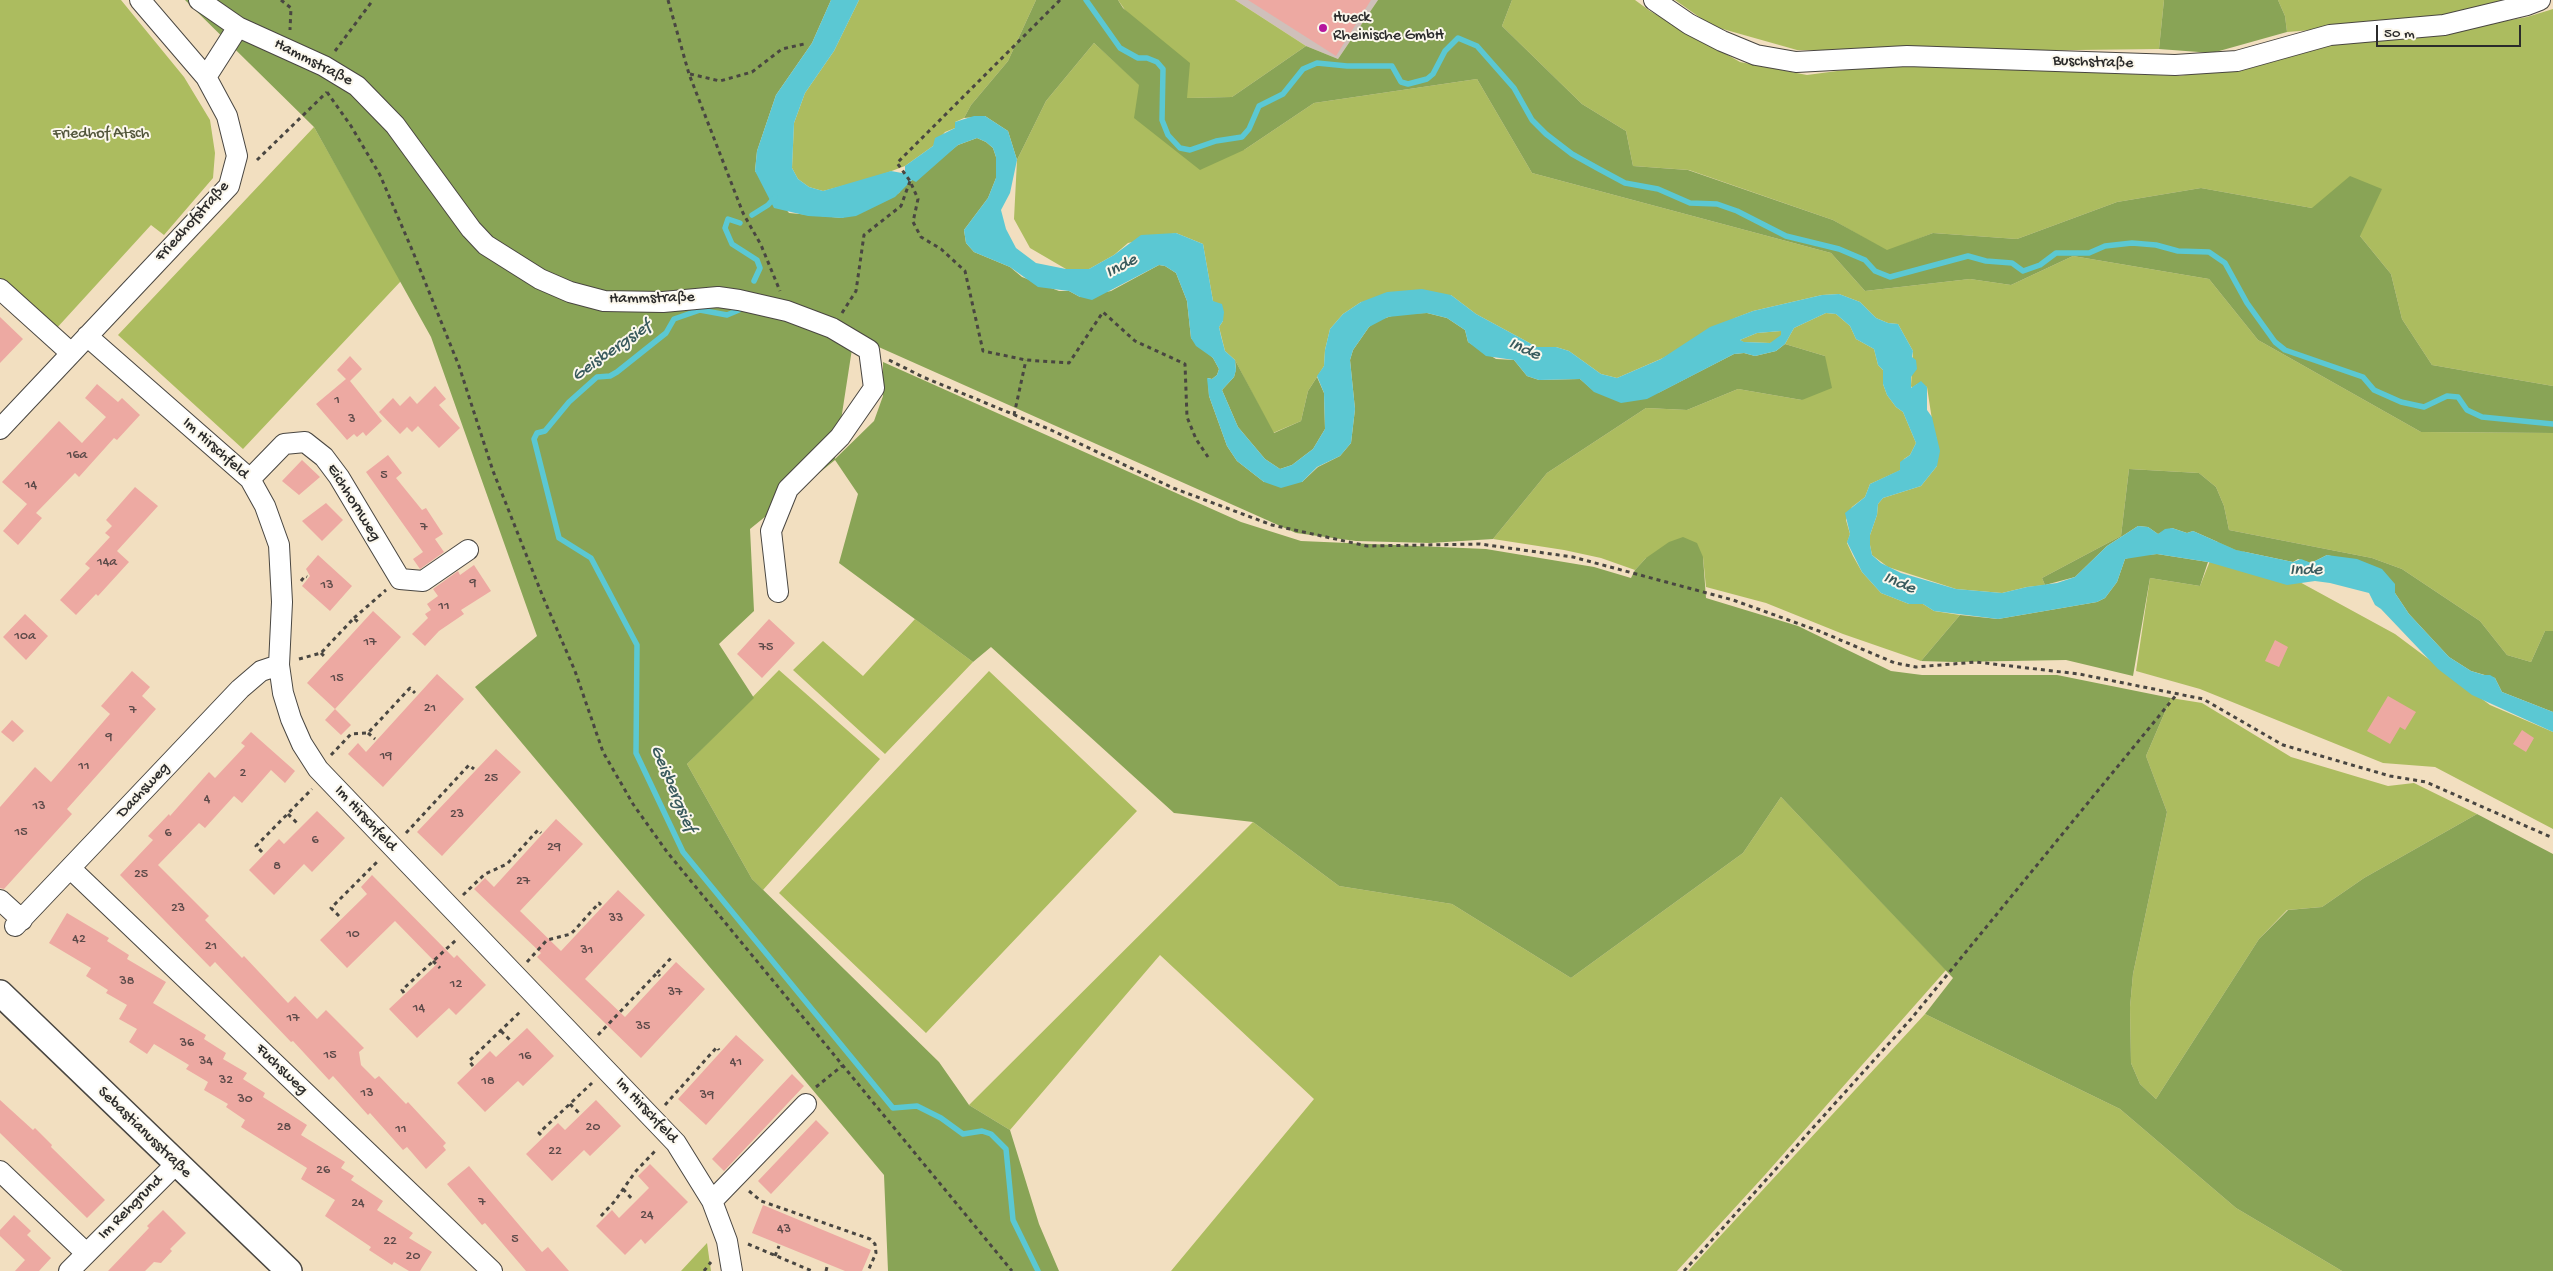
<!DOCTYPE html>
<html>
<head>
<meta charset="utf-8">
<style>
	body { margin:0 }
	#map { position:relative; width:2553px; height:1271px; overflow:hidden; background:#f2dfc0; font-family:"Gochi Hand",sans-serif }
	canvas { display:block }
	.scale { position:absolute; left:2376px; top:25px; width:145px; height:22px; box-sizing:border-box; border:2px solid #2b2b2b; border-top:0; padding-left:6px; font-size:15px; line-height:18px; white-space:nowrap; color:#2b2b2b; -webkit-text-stroke:4px #fbf7ec; paint-order:stroke }
</style>
</head>
<body>
<div id="map">
<canvas width="2553" height="1271"></canvas>
<div class="scale">50 m</div>
</div>
<script>
const ctx = document.querySelector('canvas').getContext('2d');
ctx.lineJoin = 'round';
function paint(path, color) {
  ctx.fillStyle = color;
  ctx.fill(path, 'evenodd');
}
function shape(rows) {
  const path = new Path2D();
  for (const r of rows) {
    path.moveTo(r[0], r[1]);
    for (let i = 2; i < r.length; i += 2) path.lineTo(r[i], r[i + 1]);
  }
  return path;
}
function strokePath(path, color, width, dash) {
  ctx.strokeStyle = color;
  ctx.lineWidth = width;
  ctx.lineCap = dash ? 'butt' : 'round';
  ctx.setLineDash(dash || []);
  ctx.stroke(path);
}
function write(font, color, halo, rows, align = 'center') {
  ctx.font = font + ' "Gochi Hand",sans-serif';
  ctx.lineWidth = 4;
  ctx.setLineDash([]);
  ctx.textBaseline = 'middle';
  ctx.strokeStyle = halo;
  ctx.fillStyle = color;
  for (const [text, x, y, turn = 0] of rows) {
    ctx.save();
    ctx.translate(x, y);
    ctx.rotate((+turn || 0) * Math.PI / 180);
    ctx.textAlign = isNaN(turn) ? turn : align;
    if (halo) ctx.strokeText(text, 0, 0);
    ctx.fillText(text, 0, 0);
    ctx.restore();
  }
}
const industrial = shape([
	[1235,0,1378,0,1338,59,1306,46]
]);
const green = shape([
	[0,0,121,0,184,77,210,120,215,153,213,178,164,235,151,225,55,330,0,279],
	[859,0,1036,0,1008,61,971,105,964,118,955,122,955,128,945,132,933,146,905,166,873,178,823,191,809,187,798,179,792,168,794,123,805,93,834,51],
	[1118,0,1235,0,1306,46,1232,97,1187,98],
	[1512,0,1635,0,1650,11,1740,62,1807,75,1905,62,2053,71,2180,76,2286,57,2349,39,2430,35,2527,17,2553,9,2553,386,2432,365,2402,319,2391,274,2360,236,2312,208,2201,188,2117,202,2017,239,1933,233,1887,251,1833,220,1689,170,1633,166,1626,131,1582,104,1502,26],
	[1675,0,2164,0,2159,49,1994,51,1797,50,1712,26],
	[2278,0,2514,0,2411,22,2287,32,2285,16],
	[1094,43,1140,85,1244,150,1314,103,1477,79,1532,173,1831,253,1865,291,1970,279,2011,285,2073,256,2209,279,2258,340,2421,432,2553,433,2553,631,2545,631,2531,662,2507,655,2480,621,2402,569,2372,558,2229,530,2224,506,2216,487,2199,473,2129,469,2121,536,2042,578,2045,585,2027,587,2002,593,1956,589,1888,567,1872,555,1870,545,1870,535,1877,515,1878,504,1883,498,1921,486,1937,466,1937,439,1934,433,1927,387,1917,384,1912,388,1911,386,1913,351,1898,324,1888,323,1876,318,1860,302,1839,294,1822,295,1753,311,1735,318,1663,358,1617,378,1601,374,1569,351,1556,347,1537,347,1476,314,1451,295,1361,302,1343,314,1330,329,1325,350,1324,366,1308,391,1301,421,1273,433,1235,360,1225,351,1219,327,1223,321,1213,301,1203,244,1176,233,1128,243,1114,255,1089,269,1066,269,1030,248,1014,219,1017,160,1046,101],
	[314,127,401,281,243,449,118,335],
	[1826,313,1836,314,1850,326,1856,339,1874,349,1878,365,1883,370,1883,384,1887,395,1896,407,1903,412,1916,443,1910,455,1904,459,1901,470,1870,484,1865,497,1852,507,1846,520,1850,534,1847,543,1853,556,1862,572,1881,593,1909,604,1923,604,1934,611,1960,615,1921,661,1843,634,1766,603,1706,587,1703,557,1646,558,1635,570,1601,558,1564,550,1493,539,1547,473,1646,408,1687,410,1738,389,1802,400,1825,356,1785,344,1794,328],
	[1781,331,1782,335,1775,342,1770,343,1743,342,1740,340,1757,333],
	[2219,538,2395,634,2490,705,2553,732,2553,829,2435,767,2383,763,2200,689,2136,671,2150,578,2200,586],
	[915,619,973,662,885,754,793,670,823,641,863,676],
	[779,670,880,759,763,890,752,879,687,764],
	[989,671,1137,811,926,1033,779,893],
	[2171,698,2202,703,2291,757,2388,786,2414,783,2477,814,2364,878,2322,907,2287,910,2259,939,2156,1099,2140,1084,2131,1063,2130,1007,2133,974,2167,812,2146,756],
	[1781,797,1946,970,1764,1176,1677,1271,1171,1271,1314,1099,1160,955,1010,1130,969,1105,1253,822,1339,886,1452,904,1571,978,1743,853],
	[1925,1014,2120,1109,2236,1208,2342,1271,1688,1271],
	[707,1243,711,1271,681,1271]
]);
const forest = shape([
	[185,0,831,0,812,43,776,95,757,151,755,171,789,213,842,218,899,193,903,187,958,145,977,138,986,142,993,148,996,157,996,178,988,198,964,230,966,243,974,252,1010,267,1022,277,1059,291,1069,291,1080,297,1111,291,1159,265,1165,266,1176,273,1187,301,1191,338,1213,358,1219,369,1217,375,1212,379,1208,378,1209,396,1227,446,1237,461,1264,482,1302,482,1318,467,1340,456,1351,443,1355,409,1350,360,1353,350,1369,327,1376,321,1398,314,1427,313,1447,318,1465,330,1468,342,1496,359,1514,360,1527,376,1539,380,1580,379,1595,392,1658,393,1734,354,1744,353,1755,356,1776,351,1785,344,1825,356,1832,388,1802,400,1738,389,1687,410,1646,408,1547,473,1493,539,1430,543,1356,541,1296,533,854,336,835,459,874,421,883,396,883,362,1241,522,1301,541,1486,549,1594,567,1631,578,1635,570,1646,558,1669,542,1683,537,1697,543,1703,557,1706,598,1798,626,1891,671,1922,675,2057,675,2171,698,2146,756,2167,812,2133,974,2130,1007,2131,1063,2140,1084,2156,1099,2259,939,2288,910,2322,907,2364,878,2477,814,2553,854,2553,1271,2342,1271,2236,1208,2120,1109,1925,1014,1953,978,1781,797,1743,853,1571,978,1452,904,1339,886,1253,822,1174,813,991,647,973,662,839,563,858,494,835,460,750,529,754,611,719,644,754,698,687,764,752,879,939,1062,969,1105,1010,1130,1039,1224,1059,1271,888,1271,884,1175,475,687,537,636,431,337,314,127],
	[1036,0,1118,0,1123,8,1190,63,1187,98,1232,97,1306,46,1338,59,1378,0,1512,0,1502,26,1582,104,1626,131,1633,166,1688,170,1833,220,1887,250,1933,233,2017,239,2117,202,2201,188,2312,208,2350,176,2382,189,2360,236,2391,274,2402,319,2432,365,2553,386,2553,433,2421,432,2258,340,2209,279,2073,256,2011,285,1970,279,1865,291,1831,253,1532,173,1477,79,1314,103,1244,150,1200,170,1134,118,1139,85,1094,43,1046,101,1017,160,1008,131,985,116,964,118,971,105,1008,61],
	[2164,0,2278,0,2285,16,2287,32,2212,53,2159,49],
	[1235,360,1274,433,1301,421,1308,391,1317,377,1324,393,1325,429,1313,449,1292,465,1280,469,1265,459,1238,427,1222,390,1234,377,1236,369],
	[2129,469,2199,473,2216,487,2224,506,2229,530,2372,558,2402,569,2480,621,2507,655,2531,662,2545,631,2553,631,2553,712,2502,692,2495,678,2471,671,2449,657,2409,614,2395,593,2335,557,2327,555,2311,563,2298,559,2293,562,2236,550,2193,531,2187,533,2172,528,2158,534,2148,527,2138,526,2107,546,2075,577,2045,585,2042,578,2121,536],
	[2157,554,2208,562,2200,586,2150,578,2133,676,2066,660,1954,662,1921,661,1960,615,1998,619,2097,602,2105,598,2117,582,2125,559,2134,556]
]);
const water = shape([
	[831,0,859,0,834,51,805,93,794,123,792,168,798,179,809,187,823,191,891,171,902,173,905,171,905,166,933,146,935,138,955,128,955,122,974,116,985,116,1008,131,1017,160,1010,193,1001,210,1006,229,1016,248,1036,263,1066,269,1089,269,1114,255,1141,235,1176,233,1203,244,1213,301,1222,304,1224,312,1223,321,1219,327,1221,336,1225,351,1235,360,1236,370,1234,377,1222,390,1238,427,1265,459,1280,469,1292,465,1313,449,1325,429,1324,393,1317,376,1324,366,1325,350,1330,329,1343,314,1361,302,1387,292,1422,289,1451,295,1476,314,1537,347,1556,347,1569,351,1601,374,1617,378,1661,359,1710,327,1753,311,1822,295,1839,294,1860,302,1876,318,1888,323,1898,324,1913,351,1912,357,1916,360,1917,369,1911,377,1911,388,1921,381,1927,387,1927,410,1932,417,1940,451,1937,466,1921,486,1883,498,1878,504,1877,515,1870,535,1870,545,1872,555,1881,563,1901,573,1956,589,2002,593,2027,587,2057,583,2075,577,2107,546,2138,526,2148,527,2158,534,2165,529,2172,528,2187,533,2193,531,2236,550,2293,562,2301,559,2311,563,2327,555,2357,559,2382,569,2395,584,2395,593,2409,614,2449,657,2471,671,2484,675,2490,675,2495,678,2502,692,2553,712,2553,732,2472,695,2438,669,2381,609,2375,605,2369,593,2330,583,2315,581,2287,585,2208,562,2157,554,2125,559,2117,582,2105,598,2097,602,1998,619,1934,611,1923,604,1909,604,1881,593,1862,572,1847,542,1850,534,1845,513,1865,497,1870,484,1900,470,1900,462,1910,455,1916,443,1903,412,1896,407,1887,395,1883,384,1883,370,1878,365,1874,349,1856,339,1850,326,1836,314,1826,313,1794,328,1785,344,1776,351,1755,356,1744,353,1734,354,1647,399,1621,403,1594,392,1580,379,1539,380,1527,376,1514,360,1486,356,1468,342,1465,330,1447,318,1427,313,1388,317,1369,327,1353,350,1350,360,1355,409,1351,443,1340,456,1317,467,1302,482,1281,488,1264,482,1237,461,1227,446,1209,396,1207,378,1212,379,1217,375,1219,369,1213,358,1196,346,1191,338,1187,301,1176,273,1165,266,1159,265,1092,300,1080,297,1069,291,1038,287,1010,267,974,252,966,243,964,230,988,198,996,178,996,157,993,148,986,142,977,138,958,145,916,182,912,180,895,197,856,216,842,218,808,216,774,208,755,171,757,151,776,95,812,43],
	[1781,331,1781,335,1770,343,1744,342,1740,340,1757,333]
]);
const stream = shape([
	[1086,0,1120,48,1138,58,1147,58,1157,62,1163,69,1162,120,1168,135,1180,148,1190,150,1216,141,1242,137,1249,129,1259,106,1283,94,1303,69,1317,63,1347,66,1392,66,1401,82,1408,84,1427,79,1433,74,1445,51,1458,38,1477,46,1514,88,1532,120,1546,134,1572,154,1599,169,1625,183,1658,189,1690,203,1717,204,1737,211,1786,236,1839,249,1865,260,1875,271,1890,277,1968,256,1986,261,2012,263,2023,271,2040,265,2056,253,2089,253,2105,246,2132,243,2156,245,2178,251,2209,252,2225,263,2247,303,2275,342,2285,350,2363,377,2374,390,2401,402,2424,407,2447,396,2458,397,2467,410,2482,417,2553,424],
	[752,215,768,205,775,197],
	[740,223,728,219,725,228,732,244,757,260,760,268,754,281],
	[739,310,727,315,700,310,674,319,666,333,617,372,610,376,597,377,569,402,545,431,537,433,534,439,559,538,591,558,637,645,636,753,683,852,893,1108,917,1106,941,1118,963,1134,982,1131,991,1134,1006,1149,1013,1220,1038,1271]
]);
const building = shape([
	[1248,0,1371,0,1336,56],
	[0,317,23,339,0,363],
	[350,356,362,369,350,381,382,421,366,436,363,432,357,437,354,434,347,440,316,404,346,379,337,370],
	[97,384,118,402,122,398,140,415,117,440,114,438,79,477,75,473,36,513,42,518,18,545,3,531,27,504,2,482,59,421,82,443,106,417,85,398],
	[435,386,446,399,439,405,460,428,439,448,418,426,412,432,407,427,400,434,379,412,393,398,400,406,410,396,417,404],
	[388,455,402,473,396,478,422,510,426,508,443,534,435,539,444,552,420,569,413,559,423,552,366,472],
	[302,460,320,477,299,495,282,481],
	[135,487,158,506,117,551,129,562,98,596,96,594,76,615,60,600,90,568,85,564,110,537,105,533,112,526,106,520],
	[326,503,343,520,322,541,302,521],
	[318,555,352,586,330,611,302,586,310,576,306,569],
	[474,565,491,591,461,610,464,614,439,631,425,646,412,634,428,618,425,614,431,610,427,604,438,596,433,589,458,571,460,575],
	[373,611,401,637,335,709,307,683],
	[25,614,48,636,26,660,3,637],
	[769,619,795,643,762,678,737,654],
	[2275,640,2288,647,2279,667,2265,661],
	[132,671,150,687,142,696,156,709,67,809,72,814,4,889,0,888,0,807,35,767,51,782,110,714,101,706],
	[437,674,464,699,383,787,348,754,358,743,366,752],
	[2388,696,2416,712,2405,730,2400,727,2390,744,2367,731],
	[335,709,351,725,341,735,325,720],
	[12,720,24,731,13,742,1,732],
	[2522,730,2534,738,2526,752,2513,744],
	[251,732,295,771,285,783,271,770,242,803,234,796,205,828,199,823,158,865,209,916,205,920,242,958,244,956,288,1003,295,996,317,1019,326,1010,364,1048,359,1052,361,1065,375,1079,379,1076,406,1104,408,1102,446,1143,443,1146,446,1150,426,1169,407,1147,403,1150,370,1113,368,1115,333,1076,329,1080,293,1041,291,1042,215,962,210,967,120,875,153,840,148,836,169,814,170,816,209,772,215,778,245,746,241,743],
	[496,749,521,772,442,856,417,832],
	[317,811,345,838,312,872,304,864,274,895,249,870,279,839,284,844],
	[556,819,583,844,520,911,561,951,618,890,645,915,585,979,625,1017,676,962,705,989,641,1058,537,957,541,953,474,889,485,878,494,887],
	[372,875,454,958,457,955,486,985,456,1015,449,1008,417,1038,389,1009,437,964,395,921,347,968,320,940,367,894,361,887],
	[67,913,109,938,107,941,129,955,127,959,166,982,153,1003,206,1035,204,1039,226,1053,223,1059,247,1073,243,1079,265,1093,263,1097,307,1125,301,1135,345,1162,341,1168,354,1176,351,1180,383,1201,377,1210,413,1233,409,1238,432,1252,420,1271,409,1271,394,1262,392,1265,369,1250,371,1247,325,1216,335,1200,301,1179,307,1168,241,1127,245,1120,226,1107,228,1104,204,1090,208,1082,186,1069,189,1065,154,1044,147,1054,129,1042,137,1029,119,1019,127,1005,106,993,108,990,86,976,91,968,49,943],
	[527,1028,554,1056,523,1086,518,1081,485,1112,457,1083,490,1051,496,1057],
	[736,1035,764,1060,706,1125,678,1099],
	[792,1074,804,1086,724,1171,712,1159],
	[0,1100,33,1130,35,1128,52,1145,51,1147,105,1200,87,1218,0,1133],
	[596,1100,621,1126,590,1156,584,1150,552,1181,526,1154,558,1123,565,1130],
	[816,1120,829,1133,771,1194,758,1181],
	[650,1164,688,1202,645,1244,641,1239,625,1255,596,1226,612,1210,619,1218,649,1188,638,1176],
	[469,1166,542,1252,548,1247,569,1271,526,1271,485,1223,482,1225,447,1184],
	[763,1205,871,1250,862,1271,845,1271,752,1233],
	[163,1210,186,1233,170,1249,172,1251,161,1263,154,1262,145,1271,108,1271,149,1228,147,1226],
	[14,1215,31,1231,27,1235,51,1258,39,1271,15,1271,25,1260,0,1236,0,1230]
]);
const path = shape([
	[281,0,291,8,290,30],
	[668,0,689,74,743,213,761,245,780,291],
	[1060,0,897,163,910,181,918,199,913,222,921,237,941,249,965,271,983,351,1026,360,1069,363,1103,312,1135,341,1185,364,1187,417,1196,439,1208,457],
	[335,51,373,0],
	[690,74,720,81,752,72,782,49,804,44],
	[327,92,351,126,380,175,413,252,459,366,493,471,543,597,575,671,603,752,633,804,667,852,1012,1271],
	[257,160,327,92],
	[842,313,856,291,864,235,901,206,910,181],
	[889,360,923,377,1051,430,1173,488,1272,525,1367,546,1480,544,1573,557,1733,600,1819,631,1895,663,1916,667,1976,662,2079,674,2203,699,2283,745,2390,776,2426,782,2553,838],
	[1014,415,1026,360],
	[301,581,305,576,307,577],
	[354,618,386,590],
	[321,653,326,658],
	[299,659,321,653,354,618,358,622],
	[368,733,375,739],
	[331,755,351,734,368,733,410,688,415,693],
	[288,814,299,825],
	[406,833,469,765,474,769],
	[262,852,256,846,312,789],
	[463,895,485,874,507,864,538,830,541,833],
	[339,916,331,908,379,860],
	[433,961,440,968],
	[527,962,547,940,571,934,599,903,601,905],
	[657,973,672,957],
	[404,993,402,990,456,940],
	[501,1031,510,1040],
	[598,1035,657,973,660,976],
	[473,1066,469,1061,522,1010],
	[816,1087,842,1066],
	[570,1104,579,1113],
	[665,1105,717,1047,719,1050],
	[541,1135,539,1133,592,1083],
	[623,1189,633,1200],
	[749,1191,761,1201,870,1239,875,1244,876,1253,868,1271],
	[601,1216,614,1202,636,1171,657,1149],
	[748,1244,812,1271],
	[775,1256,779,1246],
	[704,1271,711,1262],
	[826,1271,827,1267],
	[1684,1271,1911,1019,2177,694]
]);
const minor = shape([
	[199,0,238,27,324,66,357,86,395,125,471,229,486,245,540,279,570,292,604,301,663,302,718,297,739,300,787,311,832,328,869,350,874,388,840,437,788,489,771,531,778,592],
	[1654,0,1689,24,1722,41,1756,55,1796,62,1907,56,2175,65,2237,61,2330,35,2444,25,2527,5,2540,0],
	[206,77,238,27],
	[0,289,71,353],
	[87,336,250,479,265,506,279,545,282,602,279,665,283,693,291,719,302,744,318,769,676,1143,712,1201,727,1241,732,1271],
	[0,429,229,186,237,156,227,116,206,77,140,0],
	[250,479,284,444,305,442,324,457,339,477,400,579,423,581,468,550],
	[71,869,492,1271],
	[0,900,22,920],
	[15,926,240,689,261,671,279,665],
	[0,1171,86,1253],
	[712,1201,806,1104],
	[69,1271,176,1164]
]);
const major = shape([
	[0,993,289,1271]
]);
const markers = [
	[1323,28,5,"#b5179e"]
];
const numberNames = [
	["1",337,401],
	["3",352,420],
	["16a",77,456],
	["5",384,476],
	["14",31,486],
	["7",424,528],
	["14a",107,563],
	["9",473,584],
	["13",327,586],
	["11",444,607],
	["10a",25,637],
	["17",370,643],
	["75",766,648],
	["15",337,679],
	["21",430,709],
	["7",133,711],
	["9",109,738],
	["19",386,757],
	["11",84,767],
	["2",243,774],
	["25",491,779],
	["4",207,800],
	["13",39,807],
	["23",457,815],
	["15",21,833],
	["6",168,834],
	["6",315,841],
	["29",554,848],
	["8",277,867],
	["25",141,875],
	["27",523,882],
	["23",178,909],
	["33",616,919],
	["10",353,935],
	["42",79,940],
	["21",211,947],
	["31",587,951],
	["38",127,982],
	["12",456,985],
	["37",675,993],
	["14",419,1009],
	["17",293,1019],
	["35",643,1027],
	["36",187,1044],
	["15",330,1056],
	["16",525,1057],
	["34",206,1062],
	["41",736,1063],
	["32",226,1081],
	["18",488,1082],
	["13",367,1094],
	["39",707,1096],
	["30",245,1100],
	["28",284,1128],
	["20",593,1128],
	["11",401,1130],
	["22",555,1152],
	["26",323,1171],
	["7",482,1203],
	["24",358,1204],
	["24",647,1216],
	["43",784,1230],
	["5",515,1240],
	["22",390,1242],
	["20",413,1257]
];
const poiNames = [
	["Hueck",1333,19],
	["Rheinische GmbH",1333,37]
];
const streetNames = [
	["Hammstraße",313,63,27],
	["Buschstraße",2093,63,2],
	["Friedhofstraße",193,222,-48],
	["Hammstraße",652,299,-1],
	["Im Hirschfeld",215,449,42],
	["Eichhornweg",353,503,58],
	["Dachsweg",144,791,-47],
	["Im Hirschfeld",365,819,47],
	["Fuchsweg",281,1070,44],
	["Im Hirschfeld",646,1111,47],
	["Sebastianusstraße",144,1133,44],
	["Im Rehgrund",131,1208,-45]
];
const parkNames = [
	["Friedhof Atsch",101,135]
];
const waterNames = [
	["Inde",1122,267,-28],
	["Inde",1524,350,24],
	["Geisbergsief",612,352,-35],
	["Inde",2306,571,-1],
	["Inde",1899,584,23],
	["Geisbergsief",672,789,67]
];
paint(industrial, '#cfc0ba');
paint(green, '#acbc5f');
paint(forest, '#89a456');
paint(water, '#5bc8d3');
strokePath(stream, '#5bc8d3', 5.5);
paint(building, '#eda9a2');
strokePath(minor, '#494641', 22);
strokePath(major, '#494641', 28);
strokePath(path, '#494641', 3, [4, 4]);
strokePath(minor, '#fff', 20);
strokePath(major, '#fff', 25);
for (const [x, y, r, color] of markers) {
  const dot = new Path2D();
  dot.arc(x, y, r, 0, 2 * Math.PI);
  ctx.fillStyle = color;
  ctx.fill(dot);
  strokePath(dot, '#fbf7ec', 2);
}
write('14px', '#5c4a49', null, numberNames);
write('16px', '#2b2b2b', '#fbf7ec', poiNames, 'left');
write('16px', '#2b2b2b', '#fbf7ec', streetNames);
write('16px', '#52563b', '#fbf7ec', parkNames);
write('italic 18px', '#395a5d', '#fbf7ec', waterNames);
</script>
</body>
</html>
